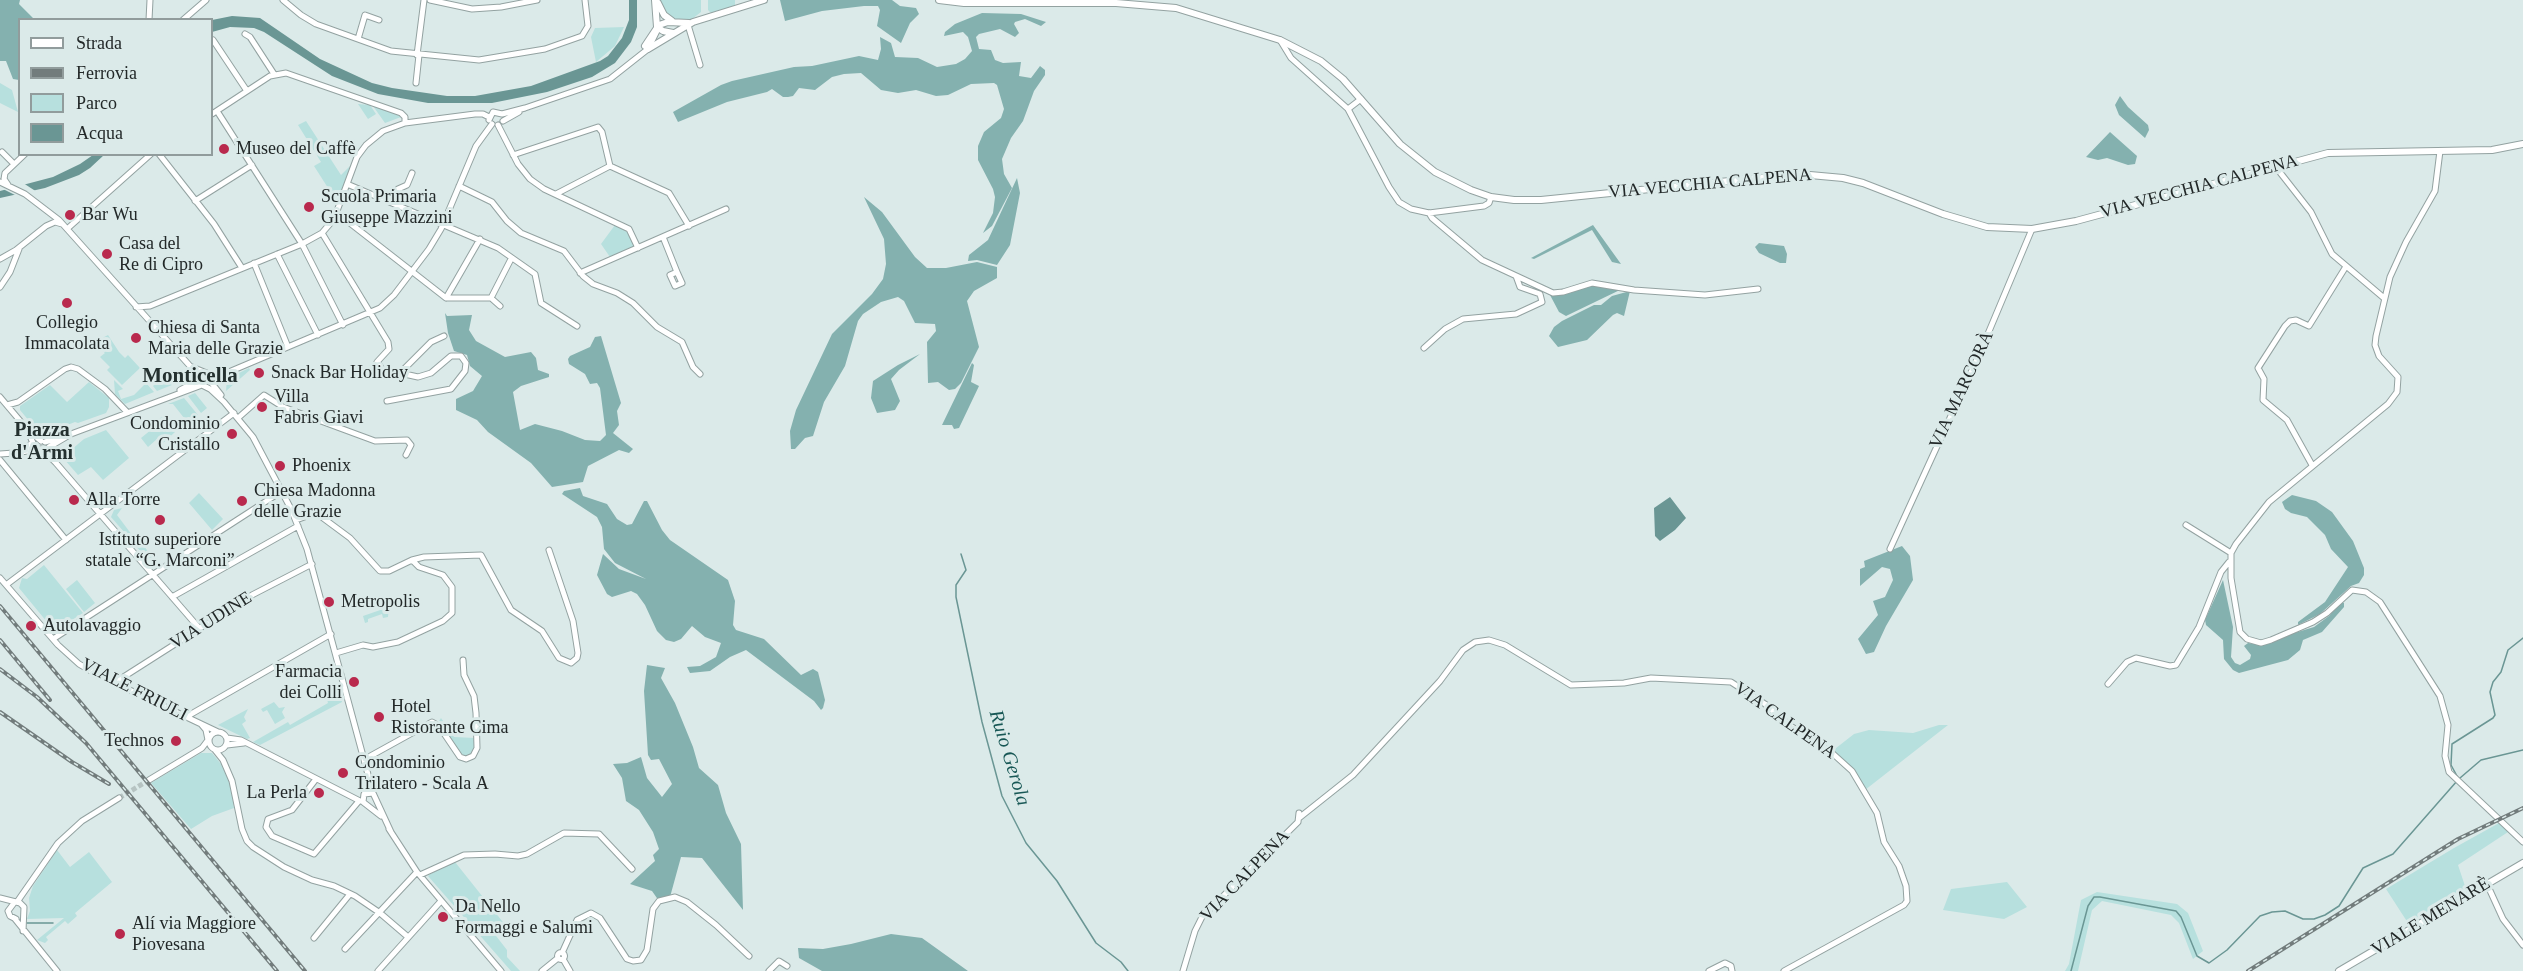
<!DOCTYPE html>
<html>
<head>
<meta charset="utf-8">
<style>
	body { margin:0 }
	#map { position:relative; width:2523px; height:971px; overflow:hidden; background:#dbeae9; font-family:Georgia,serif }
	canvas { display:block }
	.legend { position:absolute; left:18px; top:18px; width:195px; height:138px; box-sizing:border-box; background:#dbeae9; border:2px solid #919c9c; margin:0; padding:8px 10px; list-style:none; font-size:18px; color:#222828 }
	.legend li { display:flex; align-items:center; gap:12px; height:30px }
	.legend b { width:30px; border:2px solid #919c9c }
</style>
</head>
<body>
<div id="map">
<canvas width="2523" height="971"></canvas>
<ul class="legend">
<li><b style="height:8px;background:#fff"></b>Strada</li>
<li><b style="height:8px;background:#727c7c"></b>Ferrovia</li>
<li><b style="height:16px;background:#b7e0de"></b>Parco</li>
<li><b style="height:16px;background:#6a9694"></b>Acqua</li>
</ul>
</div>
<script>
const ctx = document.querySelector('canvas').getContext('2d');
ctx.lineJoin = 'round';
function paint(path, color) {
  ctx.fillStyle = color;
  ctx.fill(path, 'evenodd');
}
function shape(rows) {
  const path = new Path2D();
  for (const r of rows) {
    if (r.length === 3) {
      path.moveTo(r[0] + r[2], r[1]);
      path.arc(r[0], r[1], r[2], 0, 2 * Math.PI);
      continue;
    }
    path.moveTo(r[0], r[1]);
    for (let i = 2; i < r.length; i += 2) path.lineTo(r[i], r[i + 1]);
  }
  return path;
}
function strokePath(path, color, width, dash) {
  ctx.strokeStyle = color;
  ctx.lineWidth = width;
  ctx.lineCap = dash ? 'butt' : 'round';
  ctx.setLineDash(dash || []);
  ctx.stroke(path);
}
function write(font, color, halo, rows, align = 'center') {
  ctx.font = font + ' Georgia,serif';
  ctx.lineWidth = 6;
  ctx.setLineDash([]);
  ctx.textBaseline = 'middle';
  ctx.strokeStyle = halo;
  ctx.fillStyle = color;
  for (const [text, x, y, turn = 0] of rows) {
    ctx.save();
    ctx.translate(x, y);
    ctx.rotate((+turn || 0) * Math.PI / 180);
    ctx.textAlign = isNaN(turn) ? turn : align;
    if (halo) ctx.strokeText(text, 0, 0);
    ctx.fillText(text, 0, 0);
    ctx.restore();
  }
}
const green = shape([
	[659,0,701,0,701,12,692,19,674,19,668,16],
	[708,0,735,0,735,6,711,13,708,10],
	[624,27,615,46,596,62,591,37,595,28],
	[0,83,12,90,18,112,0,103],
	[358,104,370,105,376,114,368,119],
	[373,106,400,114,401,117,385,123],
	[306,121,341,175,351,165,337,202,314,166,321,162,298,125],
	[615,225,629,233,635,246,610,257,601,244],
	[108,335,119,352,125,358,128,355,140,368,122,385,107,370,110,367,100,357,105,353,93,343],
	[249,368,250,370,226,391,227,379],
	[166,374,172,385,157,391,153,386],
	[114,380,123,389,118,391,121,399,134,395,146,383,154,392,125,404,115,394],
	[89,382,109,398,109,407,106,413,78,423,75,422,49,432,45,435,39,433,20,410,20,406,50,385,67,402],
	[195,393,207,408,201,413,188,396],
	[184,398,198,415,188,423,173,404,168,404],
	[163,416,175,432,161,445,157,439,148,447,141,438,157,425,155,422],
	[106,430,129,458,103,480,91,467,78,475,64,459,64,456,84,439],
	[199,493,223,519,212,530,189,503],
	[122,508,117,515,132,535,138,532,139,534,131,540,111,517,114,510],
	[143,538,144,541,142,543,156,563,153,565,134,544],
	[44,565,83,613,56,630,52,628,19,588,22,578,27,579],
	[77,580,95,603,84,612,66,589],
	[389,607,388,617,383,618,382,614,368,619,368,622,365,623,363,616],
	[340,692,342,702,260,745,253,742,288,722,290,725,328,703,327,699],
	[274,702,279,708,285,707,282,712,285,718,275,724,267,710,263,712,261,709],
	[248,709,244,717,246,721,242,724,250,738,247,739,218,725],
	[441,718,454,737,475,738,475,748,472,754,467,756,461,754,439,721],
	[1939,725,1948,725,1865,790,1831,752,1854,734,1869,730,1913,733],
	[201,753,212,753,221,764,230,783,234,808,212,816,191,829,151,783],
	[2499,823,2508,832,2458,865,2466,889,2408,923,2386,889,2454,848],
	[57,850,70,867,89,852,112,882,75,913,77,916,68,924,65,921,46,937,48,940,45,943,37,940,64,918,27,919,30,911,29,898,33,886],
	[455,862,506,926,493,932,507,950,507,957,520,971,511,971,428,876,430,874],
	[2007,882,2027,907,2004,919,1943,910,1951,889],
	[2097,892,2177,904,2188,913,2203,951,2193,959,2179,923,2171,915,2102,901,2092,910,2078,971,2065,971,2069,964,2081,900]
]);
const forest = shape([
	[0,0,20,0,19,4,34,19,20,20,19,80,13,79,6,61,0,61],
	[780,0,892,0,900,6,916,8,919,14,910,23,901,43,877,26,880,10,878,6,864,6,822,11,785,21],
	[982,13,1021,14,1046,22,1041,26,1025,19,1015,22,1014,24,1019,33,1015,37,1000,29,979,34,976,37,979,49,991,50,995,60,1003,63,1021,62,1019,76,1031,78,1040,66,1045,70,1045,75,1034,91,1023,121,1011,138,1002,159,1004,174,1012,188,992,226,983,233,993,213,995,197,993,189,978,160,978,146,984,132,1001,118,1004,109,997,85,994,83,971,84,948,95,936,96,916,90,898,93,881,90,861,73,844,74,832,77,815,90,799,88,793,96,788,97,783,97,772,89,767,92,727,102,678,122,673,112,721,85,732,81,794,67,812,66,859,56,878,60,881,49,880,37,891,43,895,57,918,58,937,67,956,64,965,59,972,51,968,37,963,32,944,36,945,32,955,24],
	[2120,96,2128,107,2148,125,2149,130,2145,138,2119,115,2115,105],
	[2110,132,2137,156,2135,164,2128,165,2107,158,2098,160,2086,157],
	[1017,178,1020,193,1010,245,997,265,977,260,968,261,969,255,988,240],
	[864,197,882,212,915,257,927,268,946,268,977,262,997,267,997,278,974,291,967,301,979,347,961,383,955,389,949,390,938,382,928,383,927,342,936,331,935,324,915,323,904,301,898,297,881,302,863,314,858,321,845,366,824,402,813,436,805,438,795,449,791,449,790,431,796,410,832,334,872,294,883,279,886,264,884,239],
	[1593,225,1621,264,1612,262,1592,230,1534,259,1531,258],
	[1759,243,1784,246,1787,254,1786,263,1780,263,1759,253,1755,247],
	[1522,279,1557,293,1582,285,1624,288,1566,316,1559,312,1550,295,1523,282],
	[1630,291,1624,316,1617,313,1613,315,1587,340,1558,347,1549,336,1554,327,1562,321,1594,305,1601,305,1612,296],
	[445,313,447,316,472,315,469,330,476,341,505,357,531,352,536,358,538,370,549,374,549,377,521,386,513,392,520,430,535,424,562,431,585,440,600,441,606,435,600,388,597,383,590,384,585,374,569,364,568,359,570,356,590,347,595,337,601,336,621,403,617,411,619,425,613,433,633,449,629,453,619,450,588,466,583,482,552,487,531,463,488,432,477,420,456,410,456,399,473,391,482,376,470,366,467,355,454,351,448,333],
	[920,354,899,370,891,379,900,401,895,410,877,413,871,398,873,381,898,365],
	[972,363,974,365,971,382,979,386,959,428,954,429,952,425,942,425],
	[580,488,583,496,607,504,617,519,627,525,632,524,644,501,647,501,662,530,670,540,728,580,735,601,733,625,736,630,764,639,801,675,813,669,818,672,825,700,823,708,821,710,814,701,746,650,730,657,710,671,690,673,687,667,700,666,716,657,721,643,705,637,692,626,681,639,674,642,666,640,657,631,645,605,637,594,631,591,612,597,607,594,597,575,603,554,619,569,646,579,615,563,604,549,602,527,597,517,562,494,564,491],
	[2292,495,2316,501,2332,512,2353,541,2364,568,2364,575,2359,583,2351,586,2320,614,2298,625,2298,622,2325,602,2348,567,2331,549,2325,535,2307,517,2291,513,2285,509,2282,502],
	[1902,546,1910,556,1913,580,1886,626,1874,652,1866,654,1858,639,1878,615,1873,601,1885,597,1893,580,1890,569,1882,567,1860,586,1860,569,1865,567,1864,561],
	[2223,580,2233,627,2231,657,2235,663,2240,665,2250,659,2251,655,2244,646,2248,643,2258,644,2314,627,2329,616,2340,602,2344,603,2344,607,2322,632,2303,640,2300,650,2288,660,2239,673,2233,670,2224,659,2223,640,2206,625,2205,620],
	[647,665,665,668,661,678,675,703,693,747,699,768,718,785,726,813,741,844,743,910,702,858,681,857,670,897,659,901,652,891,630,884,655,861,653,855,659,849,653,832,639,810,626,801,622,778,613,764,627,763,641,757,647,778,662,797,672,784,659,759,651,760,648,755,644,691],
	[891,934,922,938,968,971,822,971,799,958,798,948,823,949,851,944]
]);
const water = shape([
	[629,0,637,0,637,27,631,42,615,63,592,77,547,92,492,103,428,103,378,94,332,76,264,32,254,28,230,27,212,32,212,20,232,16,260,18,320,59,372,83,392,88,447,96,475,96,531,86,600,61,608,56,622,38,629,20],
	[93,155,104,155,90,168,79,175,45,188,0,198,0,191,53,177,80,164],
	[1670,497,1686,518,1675,530,1660,541,1655,536,1654,508]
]);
const pier = shape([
	[20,181,37,192,17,196,1,188]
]);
const stream = shape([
	[961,554,966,570,956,585,956,597,982,722,1002,796,1026,843,1057,881,1096,943,1121,962,1128,971],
	[2457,776,2451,765,2452,744,2493,718,2495,715,2490,692,2493,682,2501,672,2508,650,2523,638],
	[2460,778,2481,760,2523,750],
	[27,923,53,923],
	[2071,971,2088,906,2094,897,2100,897,2176,911,2181,917,2197,956,2209,963,2227,950,2260,916,2272,912,2285,911,2303,919,2314,919,2325,915,2339,906,2363,868,2393,854,2457,781]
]);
const minorTunnel = shape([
	[119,798,149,780]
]);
const minor = shape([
	[283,0,301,15,316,24,391,51,479,60,545,49,582,36,588,26,585,0],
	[430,0,472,9,501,7,537,0],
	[149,20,150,0],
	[183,20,206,0],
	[688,25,700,65],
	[245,34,250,37,274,74],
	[358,39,365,15,379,20],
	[213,40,247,91],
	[1280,40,1291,58,1348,109,1389,187,1399,202,1411,209,1429,213,1484,206,1489,203,1491,197],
	[417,55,424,0],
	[416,83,419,55],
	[1348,109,1361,99],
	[217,111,302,244,343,325],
	[212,114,270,76,286,73,401,113,405,117,405,123],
	[489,120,493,112,502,114,525,108,610,79,648,49,658,29],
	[503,121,519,112],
	[498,125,518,164,530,179,544,189,629,229,638,248],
	[2440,151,2435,191,2406,242,2390,277,2376,336,2375,345,2379,356,2398,377,2397,392,2388,404,2269,502,2236,544,2231,553,2231,578,2240,632,2247,639,2261,643,2271,640,2313,622,2327,613,2352,590,2366,592,2380,602,2440,696,2448,725,2445,756,2449,772,2523,842],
	[2,152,12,162],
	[159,154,214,224,242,268],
	[513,155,598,127,602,132,610,166,669,193,689,226],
	[2275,166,2311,212,2332,254,2384,298],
	[0,182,25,194,59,220,190,366,198,383,210,389,224,402,253,437,291,509,307,549,373,793,391,832],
	[347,184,498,248,535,274,541,303,577,326],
	[8,185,4,179,5,173,25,154],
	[459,186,492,202,507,221,521,233,564,251,583,276,593,284,617,293,633,303,657,327,682,342,693,367,700,374],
	[556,194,610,166],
	[195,201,252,165],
	[393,203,398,189,407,185,412,173],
	[337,213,446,298,491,298,500,306],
	[1429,213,1432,218,1482,260,1553,293,1563,292,1592,283,1634,290,1705,295,1758,289],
	[67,229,151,154],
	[322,233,388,342,389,349,377,362,382,369,418,377,431,373,451,356,461,356,466,363,465,371,451,389,387,401],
	[663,237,677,272,670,275,675,286,682,283,677,272],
	[277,254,318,335],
	[0,259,16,250,46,226,55,222,62,224],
	[254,263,288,347],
	[580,273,726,209],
	[0,287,10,272,19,249],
	[446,298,480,239],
	[491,298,511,259],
	[136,307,150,306,302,244,322,233,334,219,357,157,366,145,383,131,405,123,475,114,483,114,489,117],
	[1424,348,1445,329,1463,319,1516,314,1542,302,1540,294,1520,287,1516,276],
	[192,367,209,374,224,374,380,308,394,295,429,249,441,229,476,146,492,124],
	[401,372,431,342,444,336],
	[209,374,210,381,221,395],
	[180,390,197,381],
	[0,397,27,429],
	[7,405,18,402,65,369,71,367,78,369,105,389,127,412],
	[238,418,264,395,283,407,375,441,407,440,411,445,406,455],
	[71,434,202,385],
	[41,441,27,429,33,443,14,453,41,449],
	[45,442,71,434,49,447],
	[43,450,56,463,49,448],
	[0,454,14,453],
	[0,460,66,540],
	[56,463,199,628],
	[2312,465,2287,420,2263,400,2264,379,2258,368,2285,326,2290,321,2296,320,2309,326,2345,268],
	[296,520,310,515,319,515,350,538,380,571,389,571,412,560,419,567,443,575,452,587,452,613,443,621,398,642,373,647,363,645,336,653],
	[2186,525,2231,553],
	[1890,549,1982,348,2032,229],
	[412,560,424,557,481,555,511,610,542,631,559,658,571,663,577,658,578,653,573,621,549,550],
	[0,578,58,645,79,664,98,675,218,732],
	[6,585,234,413],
	[172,597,298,526],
	[53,639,282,491],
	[114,683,252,595,312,564],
	[2108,684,2127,662,2136,658,2170,666,2176,665,2199,627,2221,572,2229,562],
	[186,717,331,634],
	[218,741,9],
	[227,738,241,740,360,801],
	[227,745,244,743],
	[215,750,223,760,232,781,242,829,247,841,253,847,284,867,312,880,334,886,355,896,380,913,408,937],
	[365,759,432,722,439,726,460,757,466,759,473,756,477,748,476,713,474,696,464,675,463,660],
	[316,779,292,810,268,819,266,827,272,836,314,854,359,801],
	[149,780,202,748,208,740,206,730,201,724],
	[373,793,364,794,363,802,381,816],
	[1299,818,1353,775,1440,681,1463,650,1475,642,1489,640,1505,645,1571,685,1624,683,1651,678,1731,682,1765,704,1789,725,1831,752,1852,771,1877,813,1884,842,1899,866,1906,886,1907,901,1904,905,1784,971],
	[389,829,417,872,501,971],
	[420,875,464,855,495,854,518,856,527,854,564,833,599,834,632,869],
	[2487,884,2503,919,2523,945],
	[0,898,20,903,24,907,23,931],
	[17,902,58,843,82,821,119,798],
	[14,903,8,911,10,916,16,919],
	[15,919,57,971],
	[314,938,350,894],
	[345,949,417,872],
	[561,956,3.5],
	[562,953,577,920,591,913,600,918,627,959,633,961,641,960,647,950,653,909,659,901,675,897,687,902,716,925,749,956],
	[563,959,570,971],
	[378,971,441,901],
	[542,971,558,958],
	[769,971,779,961,787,966],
	[1183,971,1195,931,1202,917,1298,822,1299,813],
	[1709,971,1725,963,1731,966,1732,971]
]);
const major = shape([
	[655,0,657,27,663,31,673,33],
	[939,0,964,3,1116,3,1176,8,1280,40,1321,61,1343,79,1400,144,1435,172,1471,190,1491,197,1514,200,1541,200,1799,174,1843,178,1863,183,1943,214,1987,227,2032,229,2076,221,2328,153,2492,150,2523,144],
	[658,3,664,15,672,21],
	[645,46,659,25,668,22,689,23],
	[648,49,693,22,764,0],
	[2339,971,2523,863]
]);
const rail = shape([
	[0,606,305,971],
	[0,640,50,700],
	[0,669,37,697,86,743,277,971],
	[0,712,72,762,109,784],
	[2248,971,2426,859,2458,839,2523,808]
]);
const markers = [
	[224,149,6,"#b9294d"],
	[309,207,6,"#b9294d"],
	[70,215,6,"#b9294d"],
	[107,254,6,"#b9294d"],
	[67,303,6,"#b9294d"],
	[136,338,6,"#b9294d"],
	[259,373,6,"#b9294d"],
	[262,407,6,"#b9294d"],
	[232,434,6,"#b9294d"],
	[280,466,6,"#b9294d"],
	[74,500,6,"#b9294d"],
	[242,501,6,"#b9294d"],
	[160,520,6,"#b9294d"],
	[329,602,6,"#b9294d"],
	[31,626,6,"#b9294d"],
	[354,682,6,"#b9294d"],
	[379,717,6,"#b9294d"],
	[176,741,6,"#b9294d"],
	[343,773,6,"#b9294d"],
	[319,793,6,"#b9294d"],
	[443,917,6,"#b9294d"],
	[120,934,6,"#b9294d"]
];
const poiNames = [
	["Museo del Caffè",236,149],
	["Scuola Primaria",321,197],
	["Giuseppe Mazzini",321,218],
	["Bar Wu",82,215],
	["Casa del",119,244],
	["Re di Cipro",119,265],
	["Collegio",67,323,"center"],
	["Immacolata",67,344,"center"],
	["Chiesa di Santa",148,328],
	["Maria delle Grazie",148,349],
	["Snack Bar Holiday",271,373],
	["Villa",274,397],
	["Fabris Giavi",274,418],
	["Condominio",220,424,"right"],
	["Cristallo",220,445,"right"],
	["Phoenix",292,466],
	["Chiesa Madonna",254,491],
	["delle Grazie",254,512],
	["Alla Torre",86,500],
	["Istituto superiore",160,540,"center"],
	["statale “G. Marconi”",160,561,"center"],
	["Metropolis",341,602],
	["Autolavaggio",43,626],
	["Farmacia",342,672,"right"],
	["dei Colli",342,693,"right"],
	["Hotel",391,707],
	["Ristorante Cima",391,728],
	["Technos",164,741,"right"],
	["Condominio",355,763],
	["Trilatero - Scala A",355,784],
	["La Perla",307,793,"right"],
	["Da Nello",455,907],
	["Formaggi e Salumi",455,928],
	["Alí via Maggiore",132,924],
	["Piovesana",132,945]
];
const streetNames = [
	["VIA VECCHIA CALPENA",1710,184,-5],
	["VIA VECCHIA CALPENA",2199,187,-15],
	["VIA MARCORÀ",1962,390,-65],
	["VIA UDINE",211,621,-32],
	["VIALE FRIULI",134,690,27],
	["VIA CALPENA",1785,721,35],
	["VIA CALPENA",1245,876,-46],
	["VIALE MENARÈ",2431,917,-31]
];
const neighbourhoodNames = [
	["Piazza",42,431],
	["d'Armi",42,454]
];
const waterNames = [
	["Ruio Gerola",1009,758,73]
];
const quarterNames = [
	["Monticella",190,377]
];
paint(green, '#b7e0de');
paint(forest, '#84b1af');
paint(water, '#6a9694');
paint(pier, '#dbeae9');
strokePath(stream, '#6a9694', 1.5);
strokePath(minorTunnel, '#b6c3c2', 5, [5, 2.5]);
strokePath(minor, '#93a2a1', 7);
strokePath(major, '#93a2a1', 8);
strokePath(minor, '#fff', 5);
strokePath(major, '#fff', 6);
strokePath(rail, '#727c7c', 4);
strokePath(rail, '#dbeae9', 1.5, [4.5]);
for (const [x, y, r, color] of markers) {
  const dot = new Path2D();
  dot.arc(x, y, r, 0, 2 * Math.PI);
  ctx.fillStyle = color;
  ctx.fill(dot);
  strokePath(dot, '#dbeae9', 2);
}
write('18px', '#222828', '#dbeae9', poiNames, 'left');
write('18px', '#222828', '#dbeae9', streetNames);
write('bold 20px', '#24302f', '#dbeae9', neighbourhoodNames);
write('italic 20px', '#175755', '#dbeae9', waterNames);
write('bold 21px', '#24302f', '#dbeae9', quarterNames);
</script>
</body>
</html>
